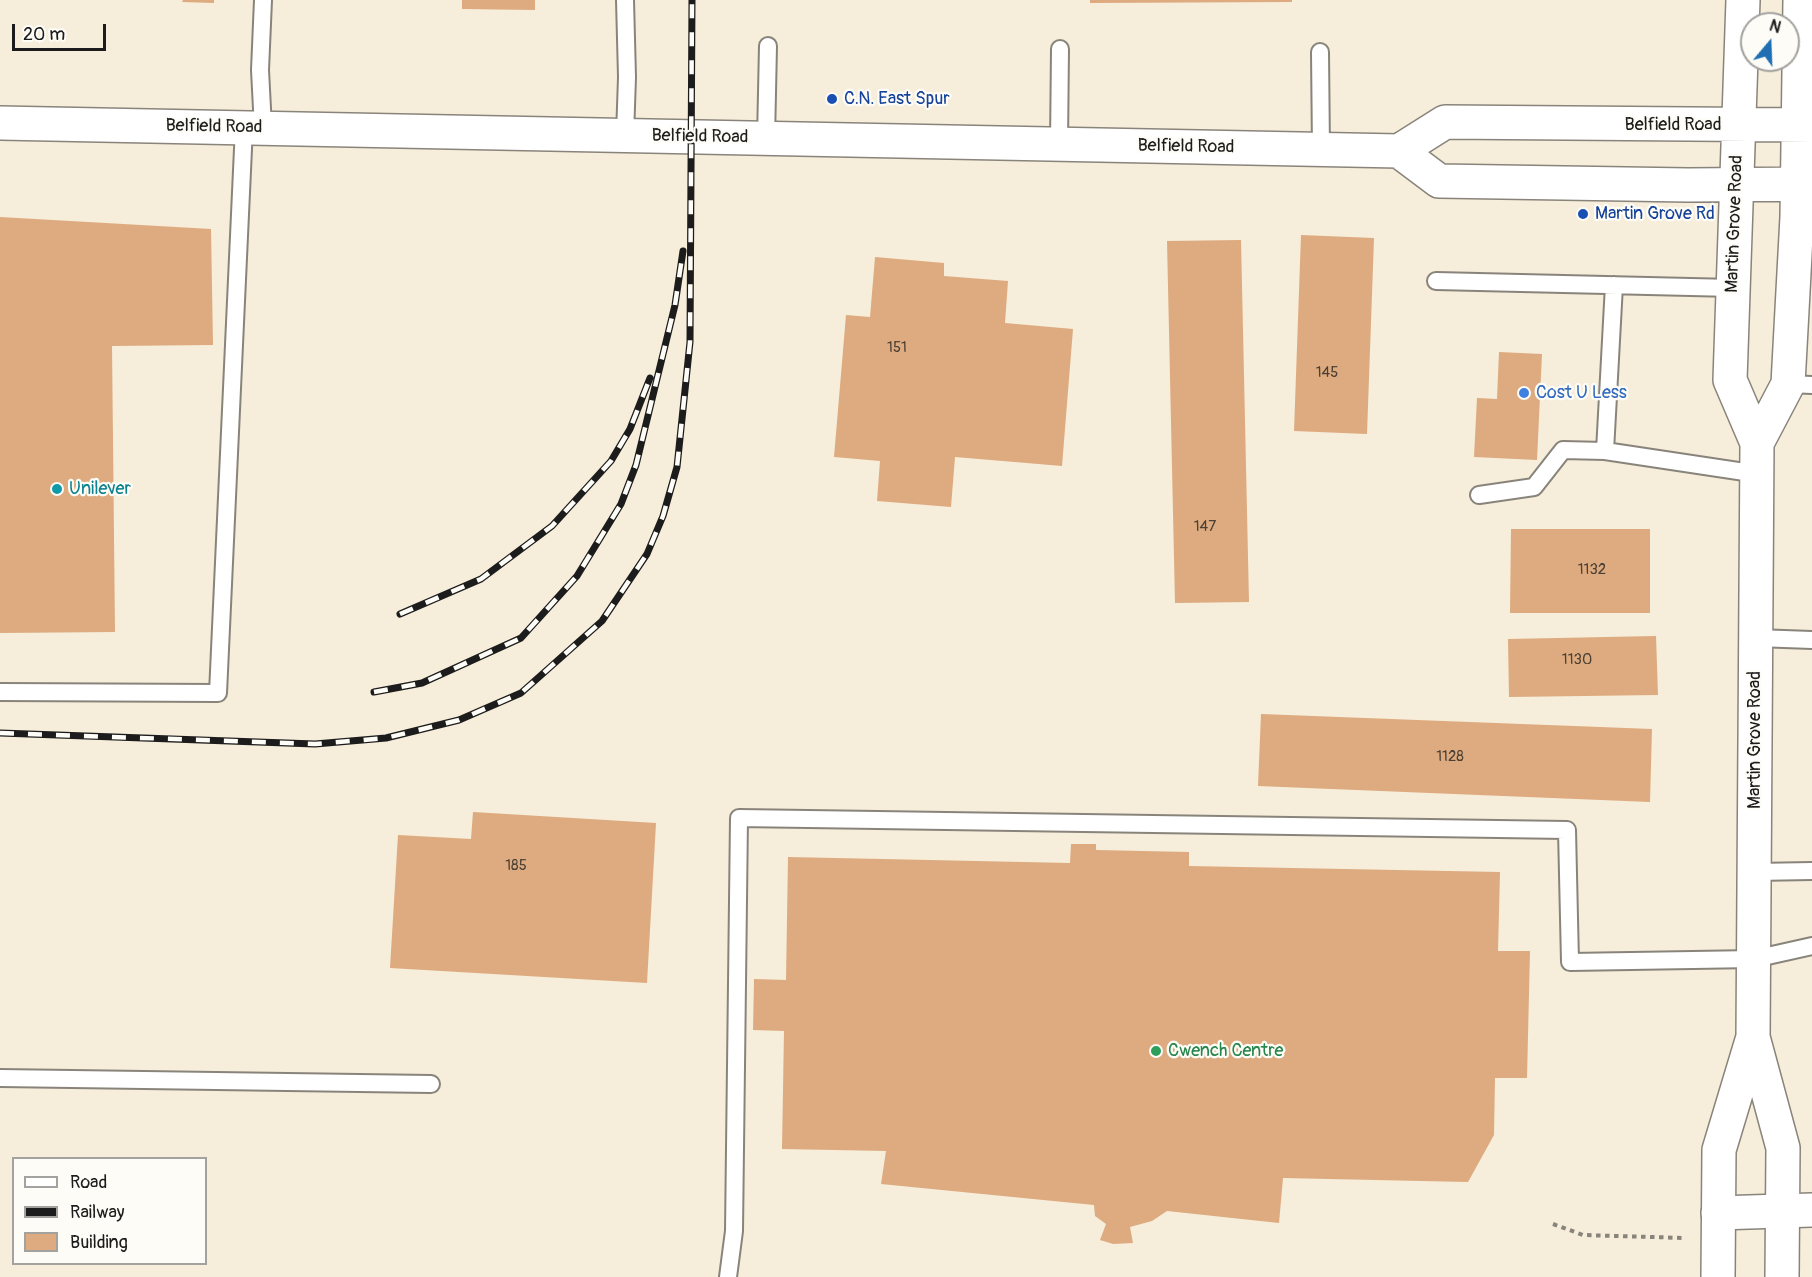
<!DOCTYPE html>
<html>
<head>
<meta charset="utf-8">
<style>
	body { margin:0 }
	#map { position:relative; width:1812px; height:1277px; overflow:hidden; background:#f6edda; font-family:Pangolin,sans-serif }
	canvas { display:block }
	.legend { position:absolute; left:12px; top:1157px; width:195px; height:108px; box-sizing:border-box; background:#fdfcf7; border:2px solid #a3a29f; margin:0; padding:8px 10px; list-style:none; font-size:18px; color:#1c1c1c }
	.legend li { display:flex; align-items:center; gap:12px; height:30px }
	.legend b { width:30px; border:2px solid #a3a29f }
	.north { position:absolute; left:1740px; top:12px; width:60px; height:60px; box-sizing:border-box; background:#fdfcf7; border:2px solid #a3a29f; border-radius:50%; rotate:19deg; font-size:16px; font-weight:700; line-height:24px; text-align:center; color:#1c1c1c }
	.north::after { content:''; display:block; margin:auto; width:21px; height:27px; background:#1f6fb2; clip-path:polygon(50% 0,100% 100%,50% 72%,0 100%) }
	.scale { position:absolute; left:12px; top:24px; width:94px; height:27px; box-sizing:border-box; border:3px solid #1c1c1c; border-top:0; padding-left:8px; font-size:18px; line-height:21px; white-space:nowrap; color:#1c1c1c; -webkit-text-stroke:4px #fdfcf7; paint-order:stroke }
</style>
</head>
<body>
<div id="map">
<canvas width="1812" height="1277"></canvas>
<ul class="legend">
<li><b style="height:8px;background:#fff"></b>Road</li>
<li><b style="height:8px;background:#1c1c1c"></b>Railway</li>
<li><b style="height:16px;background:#ddab7f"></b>Building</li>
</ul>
<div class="north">N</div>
<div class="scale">20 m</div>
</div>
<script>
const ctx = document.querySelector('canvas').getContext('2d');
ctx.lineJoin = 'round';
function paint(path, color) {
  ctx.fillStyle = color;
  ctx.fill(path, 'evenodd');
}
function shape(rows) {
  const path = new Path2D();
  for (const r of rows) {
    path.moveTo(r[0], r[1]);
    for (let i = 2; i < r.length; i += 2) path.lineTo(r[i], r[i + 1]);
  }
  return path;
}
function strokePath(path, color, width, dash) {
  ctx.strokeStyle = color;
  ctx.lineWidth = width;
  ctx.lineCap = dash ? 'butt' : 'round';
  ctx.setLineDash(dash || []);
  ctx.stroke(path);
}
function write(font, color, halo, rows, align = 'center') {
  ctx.font = font + ' Pangolin,sans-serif';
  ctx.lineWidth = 4.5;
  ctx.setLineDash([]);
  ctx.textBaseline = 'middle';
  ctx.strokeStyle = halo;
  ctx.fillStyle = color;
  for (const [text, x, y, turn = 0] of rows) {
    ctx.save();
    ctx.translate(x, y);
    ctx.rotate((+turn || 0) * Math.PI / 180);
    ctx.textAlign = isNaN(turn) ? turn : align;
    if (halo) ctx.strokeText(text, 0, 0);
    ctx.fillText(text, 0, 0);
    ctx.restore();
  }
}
const building = shape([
	[183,0,214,0,214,3,182,2],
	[462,0,535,0,535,10,462,9],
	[1090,0,1292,0,1292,2,1090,3],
	[0,217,211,229,213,345,112,346,115,632,0,633],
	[1301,235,1374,238,1367,434,1294,431],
	[1241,240,1249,602,1175,603,1167,241],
	[875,257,944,263,944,276,1008,281,1005,323,1073,329,1062,466,955,457,951,507,877,501,880,461,834,457,846,315,870,317],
	[1499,352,1542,354,1537,460,1474,457,1477,398,1497,399],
	[1511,529,1650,529,1650,613,1510,613],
	[1656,636,1658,695,1509,697,1508,639],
	[1261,714,1652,729,1650,802,1258,786],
	[473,812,656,823,647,983,390,968,398,835,471,839],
	[1071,844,1096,844,1096,850,1189,852,1189,866,1500,872,1498,951,1530,951,1527,1078,1495,1078,1494,1135,1468,1182,1283,1178,1279,1223,1167,1211,1152,1221,1130,1227,1133,1243,1113,1244,1100,1240,1106,1224,1095,1216,1094,1205,881,1184,886,1151,782,1149,784,1031,753,1030,754,979,786,980,788,857,1070,863]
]);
const path = shape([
	[1553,1224,1583,1235,1685,1238]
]);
const service = shape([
	[625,0,627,77,625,136],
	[1320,52,1321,150],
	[263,128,260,70,263,0],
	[766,139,768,46],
	[1059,144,1060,49],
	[1436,281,1733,288],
	[1614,285,1605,451,1758,474],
	[1788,384,1812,385],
	[1479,495,1534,487,1563,450,1605,451],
	[1756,638,1812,640],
	[0,692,218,693,244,127],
	[1755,872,1812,871],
	[0,1078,431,1084],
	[728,1277,734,1231,739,818,1567,830,1570,962,1754,959,1812,946]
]);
const secondary = shape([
	[0,123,1399,151,1445,122,1812,125],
	[1399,151,1439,181,1688,185,1812,184],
	[1757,443,1788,384,1797,217,1800,0],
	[1753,1037,1783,1148,1782,1277],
	[1718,1277,1719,1150,1753,1037,1757,443,1730,380,1743,0]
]);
const motorway = shape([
	[1718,1213,1812,1210]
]);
const rail = shape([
	[400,614,481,579,552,526,611,461,630,429,650,378],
	[374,692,422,683,521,638,577,576,621,504,636,465,675,305,683,251],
	[0,733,315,744,386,738,459,720,521,693,602,621,647,554,663,516,677,467,690,342,692,0]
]);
const markers = [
	[832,99,6,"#1a4fb4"],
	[1583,214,6,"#1a4fb4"],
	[1524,393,6,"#3f7fe0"],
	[57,489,6,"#0f9aa8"],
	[1156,1051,6,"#2e9e5b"]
];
const numberNames = [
	["151",897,348],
	["145",1327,373],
	["147",1205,527],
	["1132",1592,570],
	["1130",1577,660],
	["1128",1450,757],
	["185",516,866]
];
const transitNames = [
	["C.N. East Spur",844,99],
	["Martin Grove Rd",1595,214]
];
const streetNames = [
	["Belfield Road",1673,125],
	["Belfield Road",214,127,1],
	["Belfield Road",700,137,1],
	["Belfield Road",1186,147,1],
	["Martin Grove Road",1735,224,-88],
	["Martin Grove Road",1755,740,-90]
];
const shopNames = [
	["Cost U Less",1536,393]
];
const cultureNames = [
	["Unilever",69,489]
];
const leisureNames = [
	["Cwench Centre",1168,1051]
];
paint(building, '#ddab7f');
strokePath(service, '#89847b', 20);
strokePath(secondary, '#89847b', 36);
strokePath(motorway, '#89847b', 36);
strokePath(path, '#89847b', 4, [4.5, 4.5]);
strokePath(service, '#fff', 16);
strokePath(secondary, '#fff', 33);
strokePath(motorway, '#fff', 33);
strokePath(rail, '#1c1c1c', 7);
strokePath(rail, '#fdfcf7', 4.5, [14]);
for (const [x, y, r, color] of markers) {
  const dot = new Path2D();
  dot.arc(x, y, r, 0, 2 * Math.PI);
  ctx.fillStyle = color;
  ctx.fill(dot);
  strokePath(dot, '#fdfcf7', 2);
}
write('15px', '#4c4035', null, numberNames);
write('18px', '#164399', '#fdfcf7', transitNames, 'left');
write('18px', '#1c1c1c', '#fdfcf7', streetNames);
write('18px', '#366cbe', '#fdfcf7', shopNames, 'left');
write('18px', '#0d838f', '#fdfcf7', cultureNames, 'left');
write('18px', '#27864d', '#fdfcf7', leisureNames, 'left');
</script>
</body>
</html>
